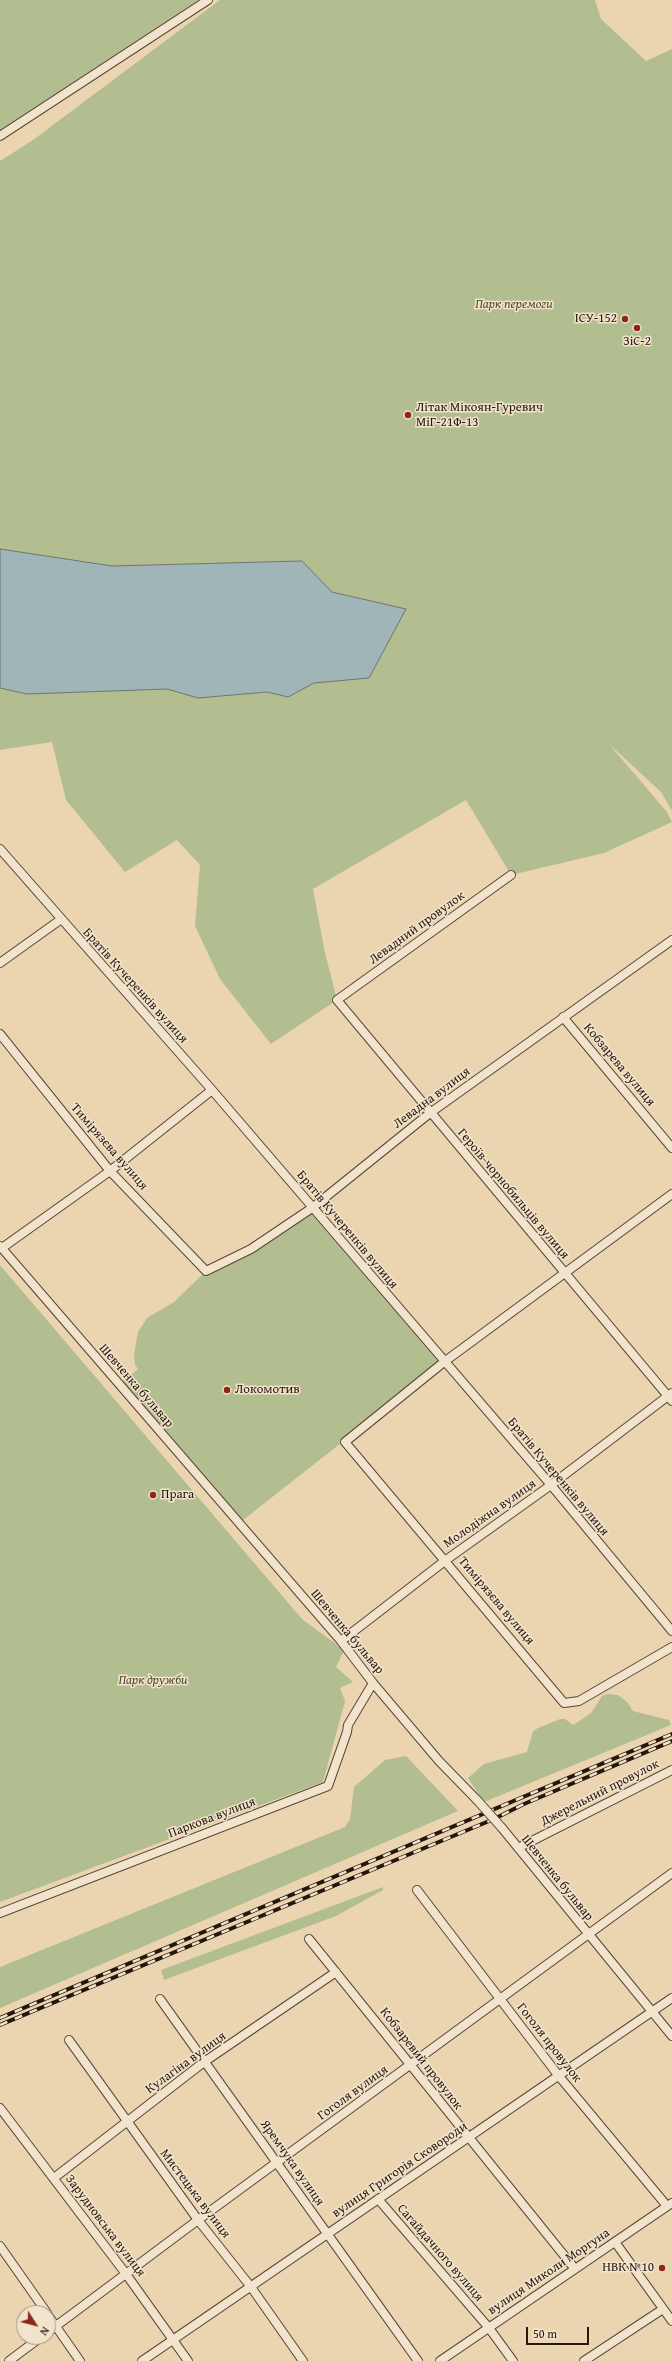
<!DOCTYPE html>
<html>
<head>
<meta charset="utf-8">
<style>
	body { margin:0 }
	#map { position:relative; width:672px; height:2361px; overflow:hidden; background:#ebd5b1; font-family:"Gentium Book Plus",serif }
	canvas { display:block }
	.north { position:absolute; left:16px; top:2305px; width:40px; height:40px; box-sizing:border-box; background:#f2e4cc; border:1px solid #a19280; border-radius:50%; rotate:126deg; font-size:11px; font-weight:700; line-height:16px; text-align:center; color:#27160e }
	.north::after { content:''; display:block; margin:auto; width:14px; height:18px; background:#8f2418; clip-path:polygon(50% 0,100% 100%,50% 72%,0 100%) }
	.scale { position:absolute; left:526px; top:2327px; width:63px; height:18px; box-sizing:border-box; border:2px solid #27160e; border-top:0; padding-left:5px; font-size:12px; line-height:14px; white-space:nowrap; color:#27160e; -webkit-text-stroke:3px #f2e4cc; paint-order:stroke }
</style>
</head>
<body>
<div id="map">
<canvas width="672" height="2361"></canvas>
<div class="north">N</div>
<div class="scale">50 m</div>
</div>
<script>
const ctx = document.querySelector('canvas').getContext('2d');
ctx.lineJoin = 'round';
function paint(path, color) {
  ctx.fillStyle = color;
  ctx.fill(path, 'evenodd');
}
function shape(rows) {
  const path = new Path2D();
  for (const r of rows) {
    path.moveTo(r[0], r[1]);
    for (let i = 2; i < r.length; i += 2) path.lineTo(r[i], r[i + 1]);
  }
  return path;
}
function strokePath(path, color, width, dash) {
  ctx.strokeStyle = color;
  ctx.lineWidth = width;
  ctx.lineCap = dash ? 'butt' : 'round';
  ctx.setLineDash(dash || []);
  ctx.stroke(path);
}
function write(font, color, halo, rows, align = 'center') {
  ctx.font = font + ' "Gentium Book Plus",serif';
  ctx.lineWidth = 3;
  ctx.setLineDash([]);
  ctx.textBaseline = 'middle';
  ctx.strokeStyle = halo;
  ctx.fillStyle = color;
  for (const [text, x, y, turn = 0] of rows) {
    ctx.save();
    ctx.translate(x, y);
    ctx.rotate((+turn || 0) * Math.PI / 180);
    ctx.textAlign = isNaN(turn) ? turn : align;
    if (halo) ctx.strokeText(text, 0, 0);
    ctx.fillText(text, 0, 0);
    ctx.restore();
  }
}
const green = shape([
	[0,0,208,0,0,136],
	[220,0,595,0,601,19,646,61,672,49,672,811,661,792,609,744,667,812,672,822,604,853,511,875,466,800,313,889,325,953,337,1000,271,1044,220,979,195,926,200,865,177,840,125,872,66,800,52,742,0,750,0,161,33,140],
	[312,1208,444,1362,238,1524,119,1385,138,1369,135,1365,134,1355,138,1332,147,1318,174,1302,206,1271],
	[0,1265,302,1619,344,1650,336,1667,353,1682,340,1688,345,1701,323,1782,0,1902],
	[607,1694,618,1695,627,1702,633,1711,669,1720,671,1725,484,1802,468,1778,484,1764,527,1752,533,1731,538,1728,560,1719,565,1719,573,1725,578,1722,591,1713,602,1696],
	[406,1756,458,1811,0,2008,0,1967,345,1827,350,1819,354,1787,385,1760],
	[383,1887,383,1890,336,1916,164,1980,161,1970]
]);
const water = shape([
	[0,549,112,566,302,561,332,592,406,609,369,678,314,683,288,697,267,692,198,698,167,689,27,694,0,688,0,549]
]);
const minor = shape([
	[0,136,208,0],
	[0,849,212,1090,551,1485,672,1631],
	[511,875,337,1000,672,1401],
	[0,963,60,920],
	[563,1017,672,1148],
	[0,1034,110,1171,206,1271,251,1249,312,1208,430,1113,672,940],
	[672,1194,444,1362,345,1442,564,1703,579,1701,672,1647],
	[0,1246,341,1641,373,1683,439,1761,477,1800],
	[2,1248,110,1171,212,1090],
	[341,1641,446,1560,551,1485,672,1393],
	[502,1828,672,2036],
	[518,1848,672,1770],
	[417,1890,558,2075,667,2206],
	[0,1913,328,1786,347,1732,348,1725,373,1683],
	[309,1939,575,2269],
	[160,1999,418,2361],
	[69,2040,198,2220,251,2287,303,2361],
	[0,2108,126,2274,188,2361],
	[54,2178,204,2062,336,1972],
	[378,2199,489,2328,513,2361],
	[615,2242,672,2321],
	[0,2246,47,2313],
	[48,2315,80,2361],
	[48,2332,198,2220,672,1873],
	[9,2361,41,2337],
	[142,2361,672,1998],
	[440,2361,672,2203],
	[584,2361,663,2309]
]);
const rail = shape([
	[0,2018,672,1734],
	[0,2025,494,1819,524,1804,672,1741]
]);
const minorBridge = shape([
	[477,1800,502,1828]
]);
const markers = [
	[625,319,4,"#8f2418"],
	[637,328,4,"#8f2418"],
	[408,415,4,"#8f2418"],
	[227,1390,4,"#8f2418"],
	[153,1495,4,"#8f2418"],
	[662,2268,4,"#8f2418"]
];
const parkNames = [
	["Парк перемоги",514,305],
	["Парк дружби",153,1681]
];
const poiNames = [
	["ІСУ-152",617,319,"right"],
	["ЗіС-2",637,342,"center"],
	["Літак Мікоян-Гуревич",416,408],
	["МiГ-21Ф-13",416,423],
	["Локомотив",235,1390],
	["Прага",161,1495],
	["НВК №10",654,2268,"right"]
];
const streetNames = [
	["Левадний провулок",417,928,-36],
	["Братів Кучеренків вулиця",135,986,48],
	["Кобзарева вулиця",619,1065,50],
	["Левадна вулиця",432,1098,-37],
	["Тимірязєва вулиця",109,1147,49],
	["Героїв-чорнобильців вулиця",513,1194,50],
	["Братів Кучеренків вулиця",347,1230,50],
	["Шевченка бульвар",136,1386,49],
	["Братів Кучеренків вулиця",558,1477,50],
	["Молодіжна вулиця",490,1514,-35],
	["Тимірязєва вулиця",496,1601,50],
	["Шевченка бульвар",347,1632,50],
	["Джерельний провулок",600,1793,-27],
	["Паркова вулиця",212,1818,-21],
	["Шевченка бульвар",557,1878,51],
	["Гоголя провулок",549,2043,52],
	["Кобзаревий провулок",421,2059,52],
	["Кулагіна вулиця",186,2063,-36],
	["Гоголя вулиця",353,2093,-36],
	["Яремчука вулиця",292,2163,55],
	["вулиця Григорія Сковороди",400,2170,-34],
	["Мистецька вулиця",195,2194,53],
	["Зарудновська вулиця",105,2226,53],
	["Сагайдачного вулиця",440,2253,49],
	["вулиця Миколи Моргуна",549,2272,-34]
];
paint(green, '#b2be8f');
paint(water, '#9fb5b8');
strokePath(water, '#6f7574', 1);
strokePath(minor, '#584637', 10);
strokePath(minor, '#f2e4cc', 8);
strokePath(rail, '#27160e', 4);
strokePath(rail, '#f2e4cc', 2.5, [8]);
strokePath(minorBridge, '#584637', 10, []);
strokePath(minorBridge, '#f2e4cc', 8);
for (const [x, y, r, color] of markers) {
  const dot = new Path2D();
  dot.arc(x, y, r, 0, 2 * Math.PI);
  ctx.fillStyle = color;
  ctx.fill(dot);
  strokePath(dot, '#f2e4cc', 1.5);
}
write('italic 13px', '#514835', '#f2e4cc', parkNames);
write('13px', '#27160e', '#f2e4cc', poiNames, 'left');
write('13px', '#27160e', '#f2e4cc', streetNames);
</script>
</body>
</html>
